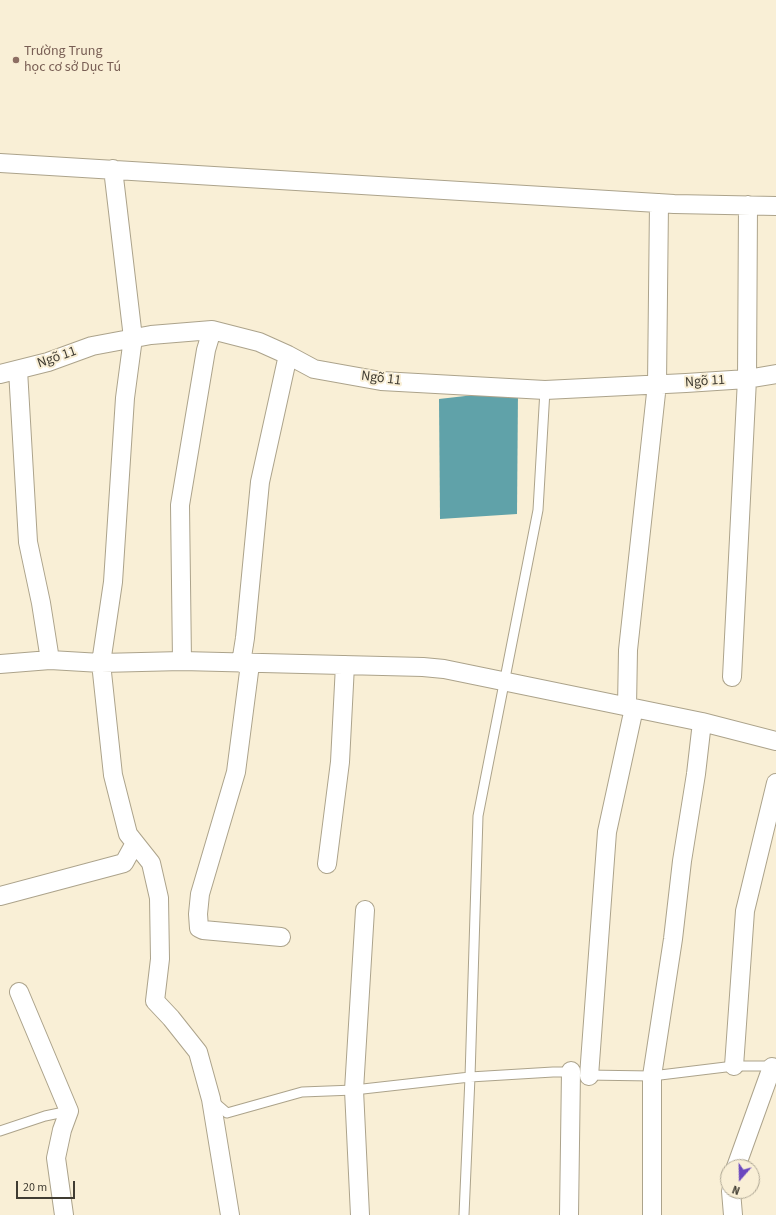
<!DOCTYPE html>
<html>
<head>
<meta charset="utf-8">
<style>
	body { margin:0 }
	#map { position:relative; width:776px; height:1215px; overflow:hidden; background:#f9efd6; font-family:"Source Sans 3",sans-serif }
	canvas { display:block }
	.north { position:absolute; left:720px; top:1159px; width:40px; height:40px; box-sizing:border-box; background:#f9efd6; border:1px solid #afa794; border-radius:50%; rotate:200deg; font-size:11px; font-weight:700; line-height:16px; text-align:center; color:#403c32 }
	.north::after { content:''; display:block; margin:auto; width:14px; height:18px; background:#6a47bf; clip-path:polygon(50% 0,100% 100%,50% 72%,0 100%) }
	.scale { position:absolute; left:16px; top:1181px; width:59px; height:18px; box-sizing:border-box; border:2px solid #403c32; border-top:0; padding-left:5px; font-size:12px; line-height:14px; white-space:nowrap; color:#403c32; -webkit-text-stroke:3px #f9efd6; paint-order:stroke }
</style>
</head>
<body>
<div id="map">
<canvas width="776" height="1215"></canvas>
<div class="north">N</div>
<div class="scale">20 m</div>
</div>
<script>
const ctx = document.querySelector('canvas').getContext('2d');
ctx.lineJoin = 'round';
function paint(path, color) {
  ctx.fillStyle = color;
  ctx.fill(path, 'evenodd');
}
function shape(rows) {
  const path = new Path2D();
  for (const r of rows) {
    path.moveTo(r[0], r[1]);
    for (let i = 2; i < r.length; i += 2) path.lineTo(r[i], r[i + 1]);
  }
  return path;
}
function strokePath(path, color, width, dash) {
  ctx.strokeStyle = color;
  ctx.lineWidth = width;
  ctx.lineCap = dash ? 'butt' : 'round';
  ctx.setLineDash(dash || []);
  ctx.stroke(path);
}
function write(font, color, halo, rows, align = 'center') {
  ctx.font = font + ' "Source Sans 3",sans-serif';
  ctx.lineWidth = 4;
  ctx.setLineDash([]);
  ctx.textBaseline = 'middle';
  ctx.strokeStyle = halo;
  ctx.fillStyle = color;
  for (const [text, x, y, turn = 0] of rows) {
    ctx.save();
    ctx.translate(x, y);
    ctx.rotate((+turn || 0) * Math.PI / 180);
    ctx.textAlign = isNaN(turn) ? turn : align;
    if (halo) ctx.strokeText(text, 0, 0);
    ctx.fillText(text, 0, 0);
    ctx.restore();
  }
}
const water = shape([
	[518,390,517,514,440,519,439,399]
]);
const lane = shape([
	[586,1075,652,1076,734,1066,775,1066],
	[213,1101,227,1113,302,1092,354,1090,470,1077,553,1072,574,1072],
	[0,1131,45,1116,69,1111],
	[464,1215,470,1077,478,816,538,510,545,390]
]);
const street = shape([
	[0,163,674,204,776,206],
	[113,169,133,338,125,398,113,582,101,663,113,775,128,834,151,863,159,898,160,959,155,1001,171,1018,198,1052,211,1099,230,1215],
	[18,370,28,542,41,603,50,660],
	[0,374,48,362,92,346,151,335,212,330,259,342,288,355,314,369,381,381,545,390,686,383,747,379,776,374],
	[182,661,180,505,206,350,212,330],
	[241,663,245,638,260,482,288,355],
	[0,664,50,660,101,663,182,661,423,667,444,669,702,722,776,741],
	[250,664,236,772,200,894,198,914,199,928,203,930,281,937],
	[732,677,747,379,748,205],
	[627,707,628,650,657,384,659,203],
	[327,864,340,762,345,665],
	[0,896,124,863,135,843],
	[19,992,69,1111,62,1130,56,1158,64,1215],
	[734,1066,745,911,776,783],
	[589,1076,607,832,634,708],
	[736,1167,772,1067],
	[731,1191,733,1215],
	[360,1215,354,1090,365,910],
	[569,1215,571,1071],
	[652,1215,652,1076,673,939,682,861,696,774,702,722]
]);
const markers = [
	[16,60,4,"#8d6e63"]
];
const educationNames = [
	["Trường Trung",24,52],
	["học cơ sở Dục Tú",24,68]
];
const streetNames = [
	["Ngõ 11",57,358,-19],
	["Ngõ 11",381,379,7],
	["Ngõ 11",705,382,-4]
];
paint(water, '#60a2a9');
strokePath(lane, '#aca38b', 11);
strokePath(street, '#aca38b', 20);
strokePath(lane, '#fff', 9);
strokePath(street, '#fff', 18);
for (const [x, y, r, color] of markers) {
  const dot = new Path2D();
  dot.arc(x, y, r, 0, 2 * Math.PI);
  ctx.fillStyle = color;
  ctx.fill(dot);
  strokePath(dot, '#f9efd6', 1.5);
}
write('14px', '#785e54', '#f9efd6', educationNames, 'left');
write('14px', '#403c32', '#f9efd6', streetNames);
</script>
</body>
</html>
